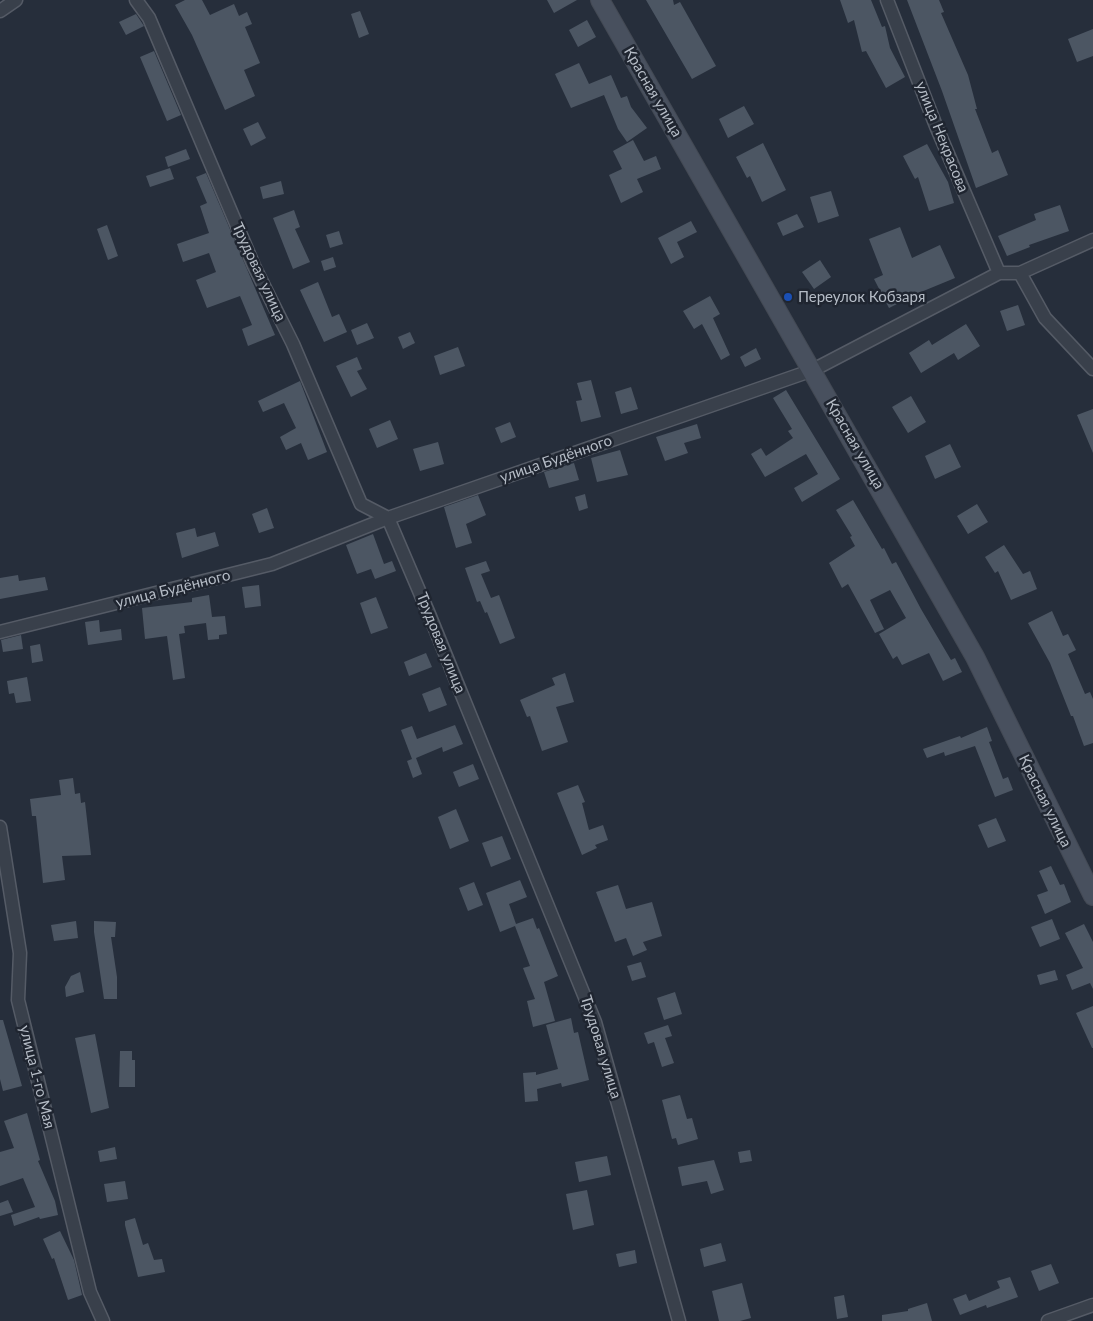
<!DOCTYPE html>
<html>
<head>
<meta charset="utf-8">
<style>
	body { margin:0 }
	canvas { display:block; background:#262e3b }
</style>
</head>
<body>
<canvas width="1093" height="1321"></canvas>
<script>
const ctx = document.querySelector('canvas').getContext('2d');
ctx.lineJoin = 'round';
function paint(path, color) {
  ctx.fillStyle = color;
  ctx.fill(path, 'evenodd');
}
function shape(rows) {
  const path = new Path2D();
  for (const r of rows) {
    path.moveTo(r[0], r[1]);
    for (let i = 2; i < r.length; i += 2) path.lineTo(r[i], r[i + 1]);
  }
  return path;
}
function strokePath(path, color, width, dash) {
  ctx.strokeStyle = color;
  ctx.lineWidth = width;
  ctx.lineCap = dash ? 'butt' : 'round';
  ctx.setLineDash(dash || []);
  ctx.stroke(path);
}
function write(font, color, halo, rows, align = 'center') {
  ctx.font = font + ' Lato,sans-serif';
  ctx.lineWidth = 5;
  ctx.setLineDash([]);
  ctx.textBaseline = 'middle';
  ctx.strokeStyle = halo;
  ctx.fillStyle = color;
  for (const [text, x, y, turn = 0] of rows) {
    ctx.save();
    ctx.translate(x, y);
    ctx.rotate((+turn || 0) * Math.PI / 180);
    ctx.textAlign = isNaN(turn) ? turn : align;
    if (halo) ctx.strokeText(text, 0, 0);
    ctx.fillText(text, 0, 0);
    ctx.restore();
  }
}
const building = shape([
	[185,0,202,0,210,15,234,4,239,16,247,12,252,24,245,27,260,63,244,70,255,96,225,110,192,35,175,5],
	[547,0,577,0,554,13],
	[646,0,673,0,674,5,680,2,716,66,692,79],
	[840,0,871,0,882,27,885,26,890,48,905,77,886,88,866,51,862,52,854,20,848,23],
	[907,0,939,0,944,12,941,13,968,75,977,109,975,109,992,153,998,150,1008,175,976,188,942,91],
	[360,11,369,34,359,38,351,14],
	[136,14,144,26,126,35,119,22],
	[587,20,596,37,578,47,569,30],
	[1093,29,1093,56,1077,62,1068,39],
	[154,51,181,115,167,121,140,57],
	[579,63,589,84,611,75,621,98,627,96,631,107,647,128,627,142,618,129,604,95,571,108,555,74],
	[744,106,754,124,728,138,719,119],
	[258,122,266,138,251,146,243,129],
	[633,140,644,161,656,156,661,169,637,179,643,192,621,203,609,175,622,169,613,151],
	[763,143,786,190,762,202,750,176,747,178,736,157],
	[927,144,948,182,954,203,929,211,918,177,915,179,903,156],
	[186,149,190,159,168,167,165,157],
	[170,168,174,179,150,187,146,176],
	[206,173,275,335,248,346,242,329,252,325,240,296,207,308,196,280,216,272,209,253,183,262,177,244,209,233,200,206,207,203,196,177],
	[281,181,284,194,263,199,260,187],
	[831,191,839,216,818,223,810,197],
	[1060,205,1069,231,1029,245,1030,247,1007,256,998,236,1036,220,1034,214],
	[294,210,300,227,295,229,310,262,293,269,273,218],
	[797,214,804,227,783,236,777,223],
	[691,221,697,232,677,242,684,257,671,264,658,238],
	[107,225,118,256,108,260,97,229],
	[900,227,912,258,940,245,955,278,921,292,889,308,874,279,883,275,869,239],
	[339,231,343,244,330,248,326,235],
	[333,257,336,267,324,271,321,261],
	[820,260,831,277,814,289,802,272],
	[318,282,332,317,339,314,347,332,324,342,300,290],
	[710,296,720,314,713,318,730,355,721,360,702,324,694,329,683,311],
	[1018,305,1025,325,1007,331,1000,311],
	[367,323,374,338,357,345,351,330],
	[966,324,980,346,958,360,954,353,921,373,909,353,929,340,932,345],
	[410,332,415,343,403,349,398,337],
	[458,347,465,366,440,375,434,356],
	[756,348,761,359,745,367,740,357],
	[357,357,362,369,357,371,367,389,351,397,336,366],
	[591,380,601,417,581,422,576,401,582,400,577,383],
	[300,381,327,452,308,460,301,443,286,450,280,437,296,428,284,403,263,412,258,401],
	[631,387,638,409,621,414,615,392],
	[786,390,840,479,802,502,794,488,818,474,806,454,765,477,751,454,761,448,766,456,793,438,788,431,792,429,773,398],
	[911,396,926,422,908,433,892,407],
	[1093,409,1093,453,1077,415],
	[390,420,398,439,377,448,369,429],
	[510,422,516,437,501,443,495,428],
	[697,424,701,438,684,443,688,453,665,461,656,437],
	[438,442,444,464,420,471,413,449],
	[950,444,961,467,935,479,925,456],
	[620,450,628,475,597,482,591,458],
	[574,463,579,480,549,488,544,472],
	[585,494,588,508,579,511,575,497],
	[478,495,486,515,466,524,472,543,456,548,444,507],
	[853,500,882,549,884,548,892,564,896,562,921,609,951,660,955,658,962,672,943,681,929,653,902,665,897,656,893,659,879,634,906,618,890,590,870,600,884,629,875,633,848,584,842,588,829,563,855,546,850,537,852,536,836,510],
	[977,504,988,522,968,534,957,516],
	[267,508,274,528,259,533,252,514],
	[195,528,197,537,215,532,219,546,182,558,176,533],
	[373,534,384,564,392,561,396,571,375,579,371,569,357,574,346,545],
	[1004,545,1023,574,1030,571,1037,589,1011,600,998,571,995,573,985,557],
	[486,561,490,571,481,574,491,598,499,595,515,638,500,644,487,612,485,613,480,601,477,602,465,568],
	[18,575,19,581,45,577,48,590,0,599,0,578],
	[259,585,261,606,245,608,242,587],
	[209,595,212,617,225,616,227,634,219,635,219,639,208,640,206,623,184,626,185,633,179,634,185,678,173,680,167,636,145,639,142,608,192,602,192,598],
	[376,597,388,628,371,634,360,603],
	[1052,611,1063,636,1068,634,1076,650,1068,654,1085,694,1090,692,1093,699,1093,743,1084,746,1073,716,1071,716,1050,663,1028,623],
	[99,620,100,632,121,629,122,640,88,645,85,622],
	[21,635,23,649,3,652,1,640],
	[40,644,43,661,32,663,30,646],
	[426,653,432,667,409,676,404,662],
	[565,673,574,702,556,707,568,742,542,751,530,716,527,717,520,700,555,685,552,678],
	[27,677,31,701,16,703,14,693,9,694,7,681],
	[440,687,447,705,429,712,422,694],
	[455,725,463,744,443,752,442,747,416,758,422,774,413,778,407,761,412,759,401,730,412,726,417,739],
	[987,727,992,741,989,742,1003,779,1008,777,1013,790,995,797,975,746,945,756,944,752,927,758,923,749,960,736,961,738],
	[473,764,479,779,459,787,453,772],
	[73,778,75,794,80,793,81,803,85,802,91,855,62,856,65,880,43,883,36,816,32,816,30,799,61,795,59,780],
	[578,785,585,802,582,803,589,830,603,825,608,840,595,845,597,848,582,855,557,793],
	[456,809,469,841,450,849,438,817],
	[996,818,1006,841,988,848,978,825],
	[502,836,511,859,491,867,482,843],
	[1051,866,1060,885,1064,884,1071,902,1045,914,1037,895,1048,891,1039,871],
	[520,880,527,897,509,904,516,924,533,918,537,929,539,928,558,976,544,982,555,1021,533,1027,527,1001,535,999,523,968,530,966,515,926,500,932,486,893],
	[474,882,483,905,468,911,459,888],
	[618,885,626,909,652,902,662,936,643,942,647,950,633,956,626,938,615,942,596,892],
	[1052,919,1060,939,1040,947,1031,927],
	[76,921,78,938,54,941,51,925],
	[94,921,116,922,115,937,111,937,117,977,117,999,104,999,94,932],
	[1084,924,1093,942,1093,989,1090,983,1072,990,1066,975,1083,968,1065,933],
	[641,962,646,977,632,981,627,966],
	[1055,970,1058,980,1040,985,1037,975],
	[80,972,84,992,66,997,65,987,71,976],
	[675,992,682,1014,664,1020,657,998],
	[1093,1006,1093,1048,1092,1048,1076,1013],
	[571,1018,574,1033,578,1032,589,1080,562,1087,561,1083,537,1089,538,1101,525,1102,523,1073,536,1072,536,1075,558,1069,546,1025],
	[0,1020,3,1020,22,1086,3,1091,0,1079],
	[668,1025,672,1036,665,1038,674,1063,662,1067,654,1042,648,1044,644,1033],
	[95,1034,109,1108,91,1113,75,1038],
	[120,1051,132,1051,132,1060,135,1060,135,1087,119,1087],
	[680,1095,687,1119,692,1118,698,1139,678,1145,676,1138,672,1139,662,1100],
	[27,1113,40,1160,38,1161,55,1201,58,1215,40,1219,39,1217,14,1226,11,1215,35,1207,23,1178,0,1186,0,1152,14,1148,4,1121],
	[115,1147,117,1159,100,1162,98,1151],
	[750,1150,752,1161,740,1163,738,1152],
	[607,1156,611,1175,579,1182,575,1162],
	[714,1160,724,1190,711,1194,707,1181,682,1186,678,1167],
	[125,1181,128,1199,107,1202,104,1184],
	[587,1190,594,1225,573,1230,566,1194],
	[8,1200,13,1212,0,1216,0,1203],
	[135,1218,143,1245,148,1243,154,1260,162,1259,165,1272,138,1277,125,1225,125,1221],
	[60,1231,74,1260,82,1295,68,1300,54,1258,52,1259,43,1239],
	[721,1243,726,1261,704,1267,700,1249],
	[635,1250,637,1263,619,1267,616,1254],
	[1051,1264,1059,1283,1039,1291,1031,1271],
	[1010,1277,1018,1297,987,1308,986,1305,960,1315,953,1299,966,1294,969,1301,1000,1288,997,1281],
	[742,1283,751,1318,740,1321,719,1321,712,1291],
	[844,1295,848,1317,837,1319,834,1297],
	[927,1303,932,1321,882,1321,882,1315,908,1311,908,1309]
]);
const street = shape([
	[136,0,149,18,254,266,293,344,361,504,388,518,429,614,595,1022,679,1321],
	[887,0,936,126,999,273],
	[0,11,16,0],
	[1020,273,1045,318,1093,369],
	[0,632,272,564,388,518,813,370,999,273,1020,273,1093,240],
	[0,827,20,953,18,1000,90,1292,103,1321],
	[1048,1321,1093,1305]
]);
const secondary = shape([
	[600,0,975,657,1093,896]
]);
const markers = [
	[788,297,5,"#1a4fb4"]
];
const streetNames = [
	["Красная улица",653,92,60],
	["улица Некрасова",942,137,68],
	["Трудовая улица",259,272,65],
	["Красная улица",855,444,60],
	["улица Будённого",556,459,-19],
	["улица Будённого",173,589,-14],
	["Трудовая улица",441,643,68],
	["Красная улица",1045,801,64],
	["Трудовая улица",601,1047,73],
	["улица 1-го Мая",37,1077,76]
];
const poiNames = [
	["Переулок Кобзаря",798,297]
];
paint(building, '#4c5663');
strokePath(street, '#555b66', 15);
strokePath(secondary, '#434954', 20);
strokePath(street, '#39404b', 12);
strokePath(secondary, '#48505e', 18);
for (const [x, y, r, color] of markers) {
  const dot = new Path2D();
  dot.arc(x, y, r, 0, 2 * Math.PI);
  ctx.fillStyle = color;
  ctx.fill(dot);
  strokePath(dot, '#1f2530', 2);
}
write('15px', '#b5bcc6', '#1f2530', streetNames);
write('15px', '#b5bcc6', '#1f2530', poiNames, 'left');
</script>
</body>
</html>
